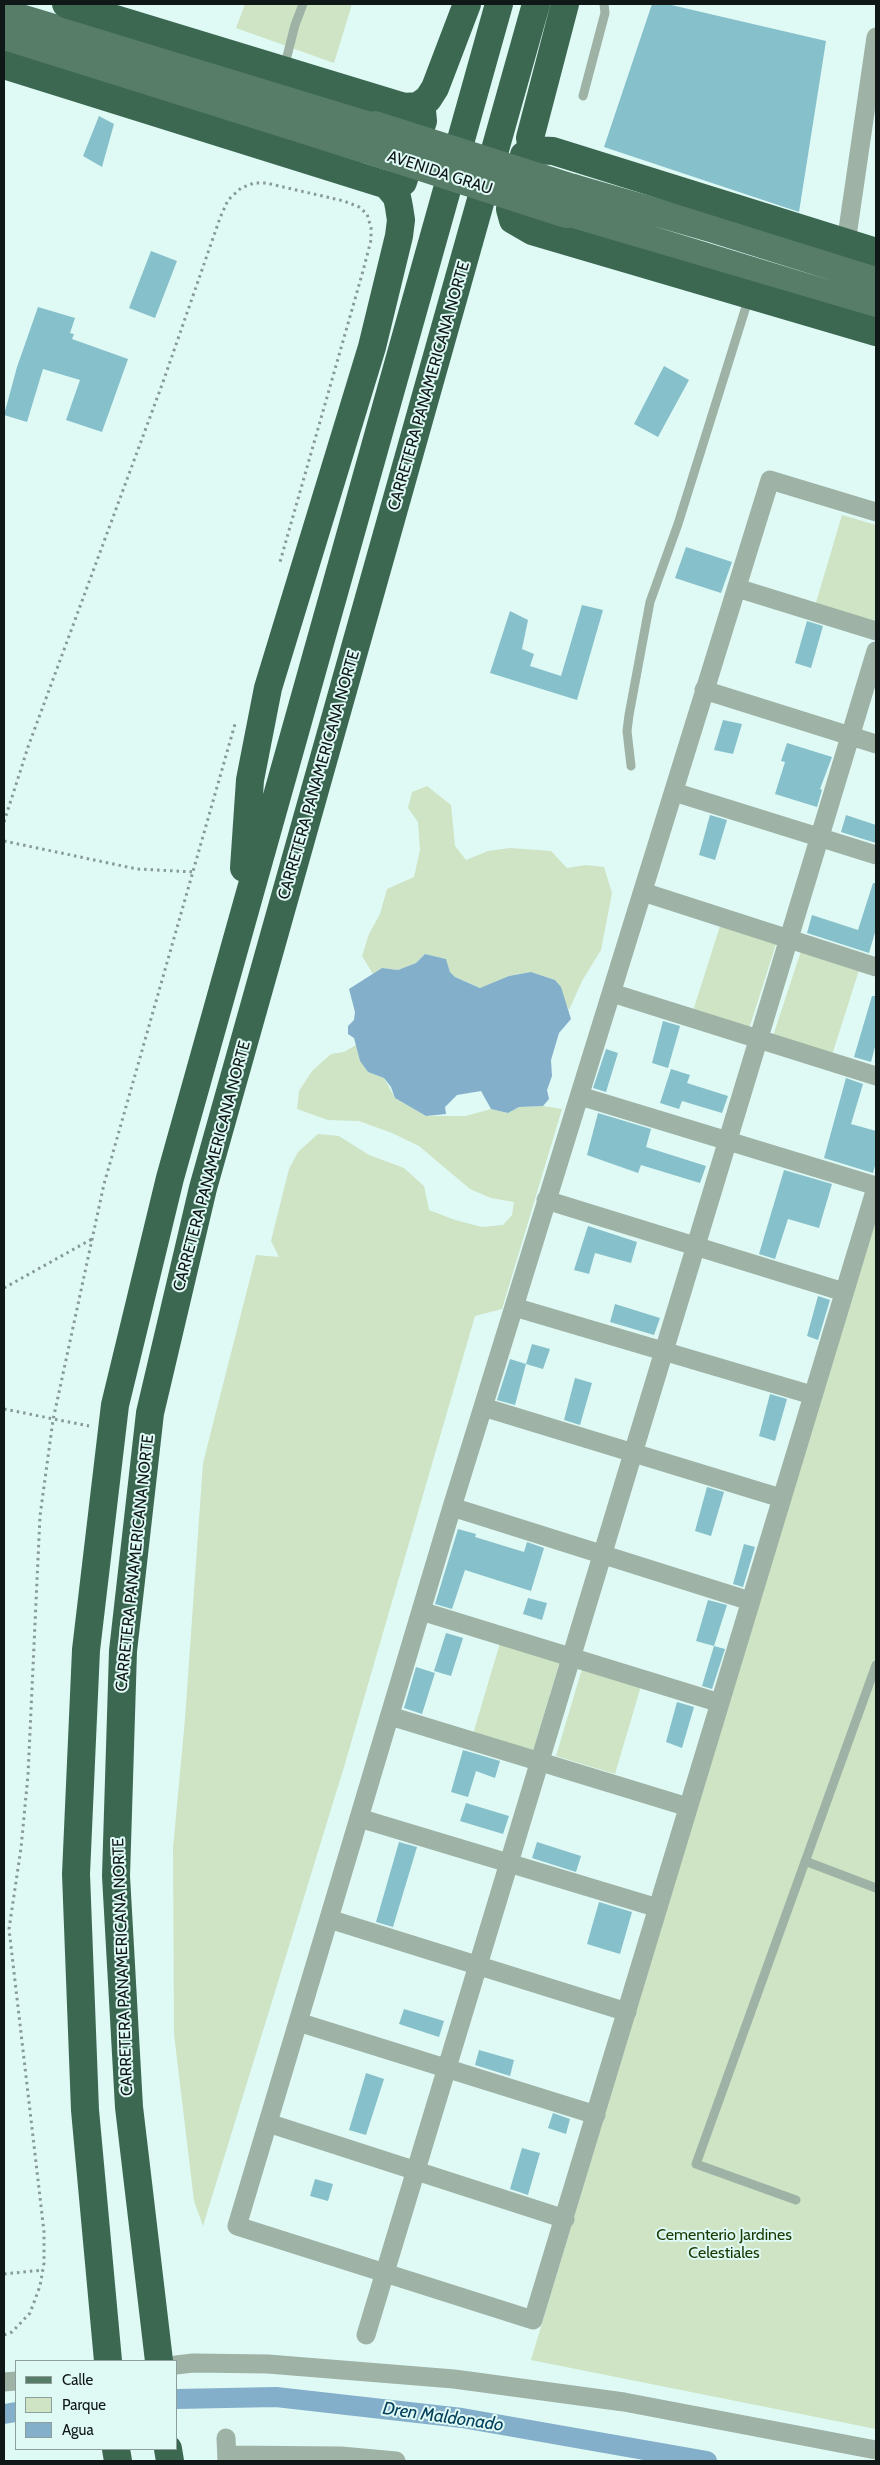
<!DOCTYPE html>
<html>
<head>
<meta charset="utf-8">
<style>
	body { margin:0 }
	#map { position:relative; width:880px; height:2465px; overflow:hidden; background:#dff9f5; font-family:Cabin,sans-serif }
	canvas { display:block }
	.frame { position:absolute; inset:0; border:5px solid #0f1817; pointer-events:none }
	.legend { position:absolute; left:15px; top:2360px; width:162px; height:90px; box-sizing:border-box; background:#dff9f5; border:1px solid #8c9f9c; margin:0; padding:6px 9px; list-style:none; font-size:15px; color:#0f1817 }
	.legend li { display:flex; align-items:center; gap:10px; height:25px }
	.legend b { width:25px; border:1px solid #8c9f9c }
</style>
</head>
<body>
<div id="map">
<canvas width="880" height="2465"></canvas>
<div class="frame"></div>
<ul class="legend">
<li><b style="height:6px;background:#577c68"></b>Calle</li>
<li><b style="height:14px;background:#cee4c4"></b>Parque</li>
<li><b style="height:14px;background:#83afca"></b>Agua</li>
</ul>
</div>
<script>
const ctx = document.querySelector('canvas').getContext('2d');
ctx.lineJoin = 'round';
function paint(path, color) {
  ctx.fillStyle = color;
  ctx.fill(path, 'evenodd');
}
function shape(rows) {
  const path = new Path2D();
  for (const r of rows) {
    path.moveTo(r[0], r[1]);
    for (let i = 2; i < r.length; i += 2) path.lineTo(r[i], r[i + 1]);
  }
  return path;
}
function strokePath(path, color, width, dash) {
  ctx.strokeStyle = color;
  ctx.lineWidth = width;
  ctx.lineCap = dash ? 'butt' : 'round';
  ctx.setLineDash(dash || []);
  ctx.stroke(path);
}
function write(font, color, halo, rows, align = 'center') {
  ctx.font = font + ' Cabin,sans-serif';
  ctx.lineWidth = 4;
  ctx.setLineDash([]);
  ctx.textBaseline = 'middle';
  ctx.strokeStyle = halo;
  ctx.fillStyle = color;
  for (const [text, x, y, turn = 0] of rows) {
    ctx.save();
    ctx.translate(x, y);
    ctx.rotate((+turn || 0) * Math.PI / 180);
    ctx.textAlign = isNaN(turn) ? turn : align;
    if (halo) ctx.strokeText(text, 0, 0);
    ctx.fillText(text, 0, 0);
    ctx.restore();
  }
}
const green = shape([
	[245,4,352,4,334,63,236,28],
	[842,515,876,525,875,624,815,606],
	[427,786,451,805,455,846,466,860,488,851,510,848,551,851,567,868,586,865,604,867,612,893,601,950,582,981,569,1010,562,997,561,987,555,980,531,972,509,976,481,988,455,977,450,972,446,959,425,954,416,963,398,970,382,968,373,974,362,956,369,934,380,914,387,889,414,877,420,850,418,822,408,808,412,792],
	[721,923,777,941,749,1029,693,1011],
	[802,948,860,967,832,1055,773,1036],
	[356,1045,360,1061,368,1072,384,1078,395,1098,426,1116,466,1116,491,1109,508,1113,519,1107,543,1106,562,1109,502,1309,475,1316,344,1767,203,2226,194,2201,174,2034,173,1848,185,1719,203,1463,256,1255,279,1257,271,1241,289,1169,298,1152,318,1134,339,1136,369,1155,404,1168,424,1186,429,1210,455,1220,482,1227,503,1225,512,1215,514,1202,491,1198,470,1189,419,1146,392,1133,359,1121,328,1120,297,1109,299,1091,312,1071,331,1054,344,1052],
	[876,1213,876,2429,531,2360],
	[500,1643,560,1661,533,1751,473,1734],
	[582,1669,641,1686,615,1774,556,1756]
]);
const water = shape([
	[425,954,446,959,450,972,455,977,480,988,509,976,531,972,555,980,561,987,571,1019,559,1033,551,1060,552,1076,547,1090,549,1099,543,1106,519,1107,508,1113,491,1109,481,1091,457,1095,445,1107,446,1114,426,1116,395,1098,391,1087,384,1078,368,1072,360,1061,354,1038,348,1034,348,1026,354,1020,355,1012,349,989,382,968,398,970,416,963]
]);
const canal = shape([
	[176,2399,276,2397,462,2418,707,2461],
	[4,2414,16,2412]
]);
const building = shape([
	[652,4,667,4,826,41,799,212,604,147],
	[99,116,114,124,102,167,83,156],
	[151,251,177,261,155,318,129,308],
	[38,307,75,318,70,333,74,334,72,339,128,359,102,432,66,420,80,380,43,369,27,422,4,415,17,367],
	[664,366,689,380,658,437,634,424],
	[686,547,732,562,721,593,675,578],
	[582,605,603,610,577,700,490,673,510,611,528,620,522,649,534,654,530,666,561,676],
	[807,621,823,626,811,668,795,663],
	[723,720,742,724,733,754,714,750],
	[787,743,832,757,820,789,822,790,817,807,775,794,785,762,781,761],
	[710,815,727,820,715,860,699,855],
	[846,815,876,825,876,843,841,832],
	[873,883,876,883,876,929,869,953,807,933,812,915,858,930],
	[872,996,876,996,876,1043,871,1062,854,1057],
	[663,1021,680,1026,668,1068,652,1063],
	[606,1049,618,1053,606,1092,593,1088],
	[671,1069,690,1075,687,1083,728,1096,722,1113,682,1101,679,1109,660,1103],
	[846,1078,863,1084,851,1124,876,1131,876,1162,873,1173,824,1158],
	[598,1113,651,1129,646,1147,706,1166,700,1183,641,1165,638,1173,587,1155],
	[784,1170,832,1184,819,1228,788,1219,775,1259,759,1254],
	[588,1226,637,1242,631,1263,595,1253,589,1274,574,1270],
	[818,1296,830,1300,818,1340,807,1336],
	[615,1304,660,1318,654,1335,610,1322],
	[532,1344,550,1349,543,1369,526,1364],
	[510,1359,526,1364,515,1405,497,1400],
	[575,1378,592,1383,580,1425,564,1420],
	[770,1394,787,1399,775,1441,759,1436],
	[707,1487,724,1492,711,1536,695,1531],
	[458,1529,476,1534,475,1537,524,1552,527,1542,544,1548,531,1591,465,1570,452,1609,435,1604],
	[744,1544,755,1547,743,1587,733,1584],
	[528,1598,547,1603,542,1620,523,1614],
	[708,1600,727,1605,714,1646,696,1641],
	[446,1633,463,1638,451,1676,434,1671],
	[714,1646,725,1649,712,1689,702,1686],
	[416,1667,435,1673,422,1714,404,1708],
	[677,1702,694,1707,682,1748,666,1742],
	[463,1750,500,1761,495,1778,476,1771,468,1797,451,1792],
	[466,1803,509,1816,503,1834,460,1821],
	[399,1842,417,1847,393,1927,376,1922],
	[537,1842,581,1856,576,1872,532,1858],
	[599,1902,632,1912,620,1954,587,1944],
	[404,2009,444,2021,439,2037,399,2024],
	[479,2050,514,2060,510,2076,475,2065],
	[366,2073,384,2079,366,2135,349,2130],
	[553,2113,570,2119,566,2134,548,2128],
	[522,2148,540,2153,528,2195,510,2189],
	[315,2179,333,2184,328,2201,310,2196]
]);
const path = shape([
	[4,822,28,747,163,382,220,218,228,200,241,188,254,183,266,183,344,201,359,207,367,214,371,228,371,240,363,271,280,562],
	[4,841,137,869,195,872],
	[4,1288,92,1239],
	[4,1409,89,1426],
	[4,2274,43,2270],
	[4,2335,12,2332,30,2313,40,2286,44,2263,44,2232,9,1929,21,1848,28,1775,40,1516,53,1420,104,1184,235,724]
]);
const service = shape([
	[284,68,295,25,303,4],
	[583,96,605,13,604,4],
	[631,766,627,731,629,715,650,602,678,524,749,297],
	[805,1861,876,1888],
	[796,2200,696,2164,876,1665]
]);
const minor = shape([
	[846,243,876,37],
	[876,512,770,480,452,1507,237,2226,533,2320,876,1188],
	[737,588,876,631],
	[704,690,876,744],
	[674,792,876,855],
	[643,892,876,967],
	[612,993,876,1076],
	[580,1096,876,1186],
	[546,1200,844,1292],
	[514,1307,812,1395],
	[483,1407,781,1498],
	[452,1507,750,1601],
	[421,1611,720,1703],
	[390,1716,688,1807],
	[359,1818,658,1908],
	[329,1919,627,2012],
	[298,2022,596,2115],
	[268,2123,565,2219],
	[366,2335,876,651],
	[176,2365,193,2363,268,2364,454,2379,624,2402,876,2450],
	[4,2382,16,2381],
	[226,2438,227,2461],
	[227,2455,341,2456,396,2461]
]);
const primary = shape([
	[4,13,375,125],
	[4,38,365,149],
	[573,188,714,229,876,280],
	[566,214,876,309]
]);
const motorway = shape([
	[66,4,404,107,418,106,428,99,435,88,467,4],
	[4,65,387,185,397,185,403,182,423,121,422,111,418,106],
	[532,150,530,138,565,4],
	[876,252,553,151,532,150,524,155,510,209,513,220,532,231,876,332],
	[244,868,250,780,268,688,372,347,399,236,401,220,399,207,397,197,387,185],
	[108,2361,85,2110,76,1874,86,1650,115,1405,170,1178,499,4],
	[159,2361,129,2107,116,1876,123,1651,150,1413,203,1188,536,4],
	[116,2449,118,2461],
	[168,2449,170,2461]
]);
const primaryBridge = shape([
	[375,125,573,188],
	[365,149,566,214]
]);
const streetNames = [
	["AVENIDA GRAU",440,173,18],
	["CARRETERA PANAMERICANA NORTE",429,386,-74],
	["CARRETERA PANAMERICANA NORTE",319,775,-74],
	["CARRETERA PANAMERICANA NORTE",212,1166,-75],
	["CARRETERA PANAMERICANA NORTE",135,1563,-84],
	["CARRETERA PANAMERICANA NORTE",123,1967,-92]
];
const parkNames = [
	["Cementerio Jardines",724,2235],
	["Celestiales",724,2253]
];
const waterNames = [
	["Dren Maldonado",443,2417,8]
];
paint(green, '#cee4c4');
paint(water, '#83afca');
strokePath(canal, '#83afca', 20);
paint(building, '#86c0cb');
strokePath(path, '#879a98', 3, [2.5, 4]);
strokePath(service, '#9eb2a6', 9);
strokePath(minor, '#9eb2a6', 19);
strokePath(primary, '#577c68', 28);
strokePath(motorway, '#3c6852', 28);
strokePath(primaryBridge, '#577c68', 28);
write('16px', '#0f1817', '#dff9f5', streetNames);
write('16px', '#183900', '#dff9f5', parkNames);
write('italic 18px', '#03405b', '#dff9f5', waterNames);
</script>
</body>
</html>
